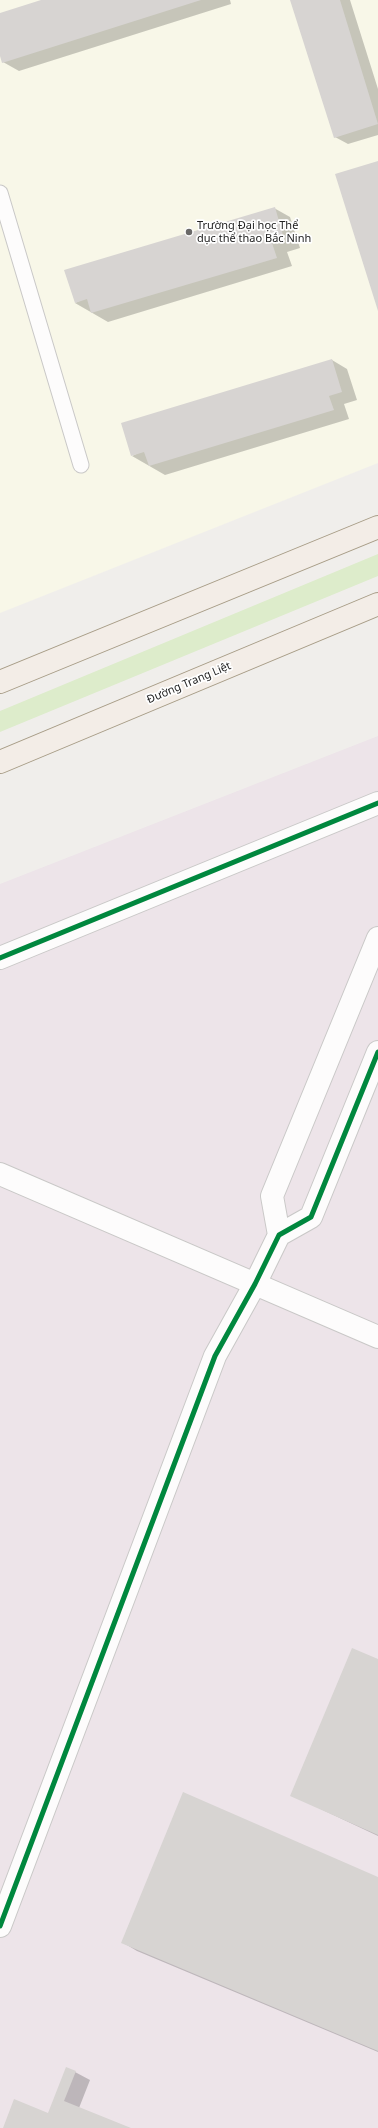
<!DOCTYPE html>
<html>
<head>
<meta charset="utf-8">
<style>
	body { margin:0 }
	canvas { display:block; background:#f0eeeb }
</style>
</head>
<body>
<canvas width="378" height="2128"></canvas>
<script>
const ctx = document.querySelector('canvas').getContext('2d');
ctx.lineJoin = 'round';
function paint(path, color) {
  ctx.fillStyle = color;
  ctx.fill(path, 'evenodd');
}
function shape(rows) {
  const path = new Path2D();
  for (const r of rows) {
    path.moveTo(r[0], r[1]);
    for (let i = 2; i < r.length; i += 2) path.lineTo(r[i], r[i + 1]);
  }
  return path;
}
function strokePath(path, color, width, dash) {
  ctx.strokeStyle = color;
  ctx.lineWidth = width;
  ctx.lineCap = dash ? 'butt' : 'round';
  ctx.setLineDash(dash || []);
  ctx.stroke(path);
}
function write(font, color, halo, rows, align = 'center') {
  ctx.font = font + ' "Noto Sans",sans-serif';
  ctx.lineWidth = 3.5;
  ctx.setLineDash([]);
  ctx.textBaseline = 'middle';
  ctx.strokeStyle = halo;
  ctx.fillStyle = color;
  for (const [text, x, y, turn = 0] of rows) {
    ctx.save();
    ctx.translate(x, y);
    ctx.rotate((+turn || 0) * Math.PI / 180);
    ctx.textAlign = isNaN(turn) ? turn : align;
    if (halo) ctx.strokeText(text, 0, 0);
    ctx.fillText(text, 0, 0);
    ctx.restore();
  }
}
const industrial = shape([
	[378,736,378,2128,0,2128,0,884]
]);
const education = shape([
	[0,0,378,0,378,463,0,613]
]);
const grass = shape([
	[378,554,378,576,0,732,0,711]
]);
const shadow = shape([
	[44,0,230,0,231,4,19,71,3,62,0,53,0,14],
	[291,0,350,0,378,89,378,135,348,144,335,137],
	[274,208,290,217,300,248,287,252,292,266,108,322,75,303],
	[332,360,347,369,357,400,344,404,349,419,165,475,132,456],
	[378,1660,378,1836,291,1795],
	[378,1878,378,2052,137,1951,122,1942],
	[75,2072,90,2080,79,2108,129,2128,4,2128,48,2114]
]);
const building = shape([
	[41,0,201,0,2,63,0,56,0,13],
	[290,0,340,0,378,124,334,138],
	[378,161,378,311,335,174],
	[275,207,284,239,272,243,277,258,91,313,87,299,75,303,64,270],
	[332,359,342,392,329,396,334,410,149,466,144,452,131,456,121,423],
	[352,1648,378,1659,378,1835,290,1796],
	[183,1792,378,1877,378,2051,121,1943],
	[66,2067,76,2071,64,2101,131,2128,3,2128,14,2099,48,2113]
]);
const service = shape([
	[0,193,81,465]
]);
const minor = shape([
	[0,958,378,803],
	[0,1174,378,1337],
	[279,1235,272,1196,378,938],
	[0,1926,215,1356,255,1284,279,1235,311,1217,378,1052]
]);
const primary = shape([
	[0,682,378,527],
	[0,762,378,604]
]);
const cycleway = shape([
	[0,958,378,803],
	[0,1926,215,1356,255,1284,279,1235,311,1217,378,1052]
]);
const markers = [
	[189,232,4,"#6a6968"]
];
const poiNames = [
	["Trường Đại học Thể",197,226],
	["dục thể thao Bắc Ninh",197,239]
];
const streetNames = [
	["Đường Trang Liệt",189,683,-23]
];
paint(industrial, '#ede4e9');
paint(education, '#f8f7e8');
paint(grass, '#ddeccb');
paint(shadow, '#0003');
paint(building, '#d7d4d2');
strokePath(service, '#c9c8c7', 17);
strokePath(minor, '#c9c8c7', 24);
strokePath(primary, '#a79c86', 24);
strokePath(service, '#fdfcfc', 15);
strokePath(minor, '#fdfcfc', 22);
strokePath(primary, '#f3ede7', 22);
strokePath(cycleway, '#00873e', 5);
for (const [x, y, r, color] of markers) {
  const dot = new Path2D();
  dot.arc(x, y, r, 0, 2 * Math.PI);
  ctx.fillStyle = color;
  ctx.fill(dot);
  strokePath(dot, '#fff', 1.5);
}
write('11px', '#222', '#fff', poiNames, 'left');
write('11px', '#222', '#fff', streetNames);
</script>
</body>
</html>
